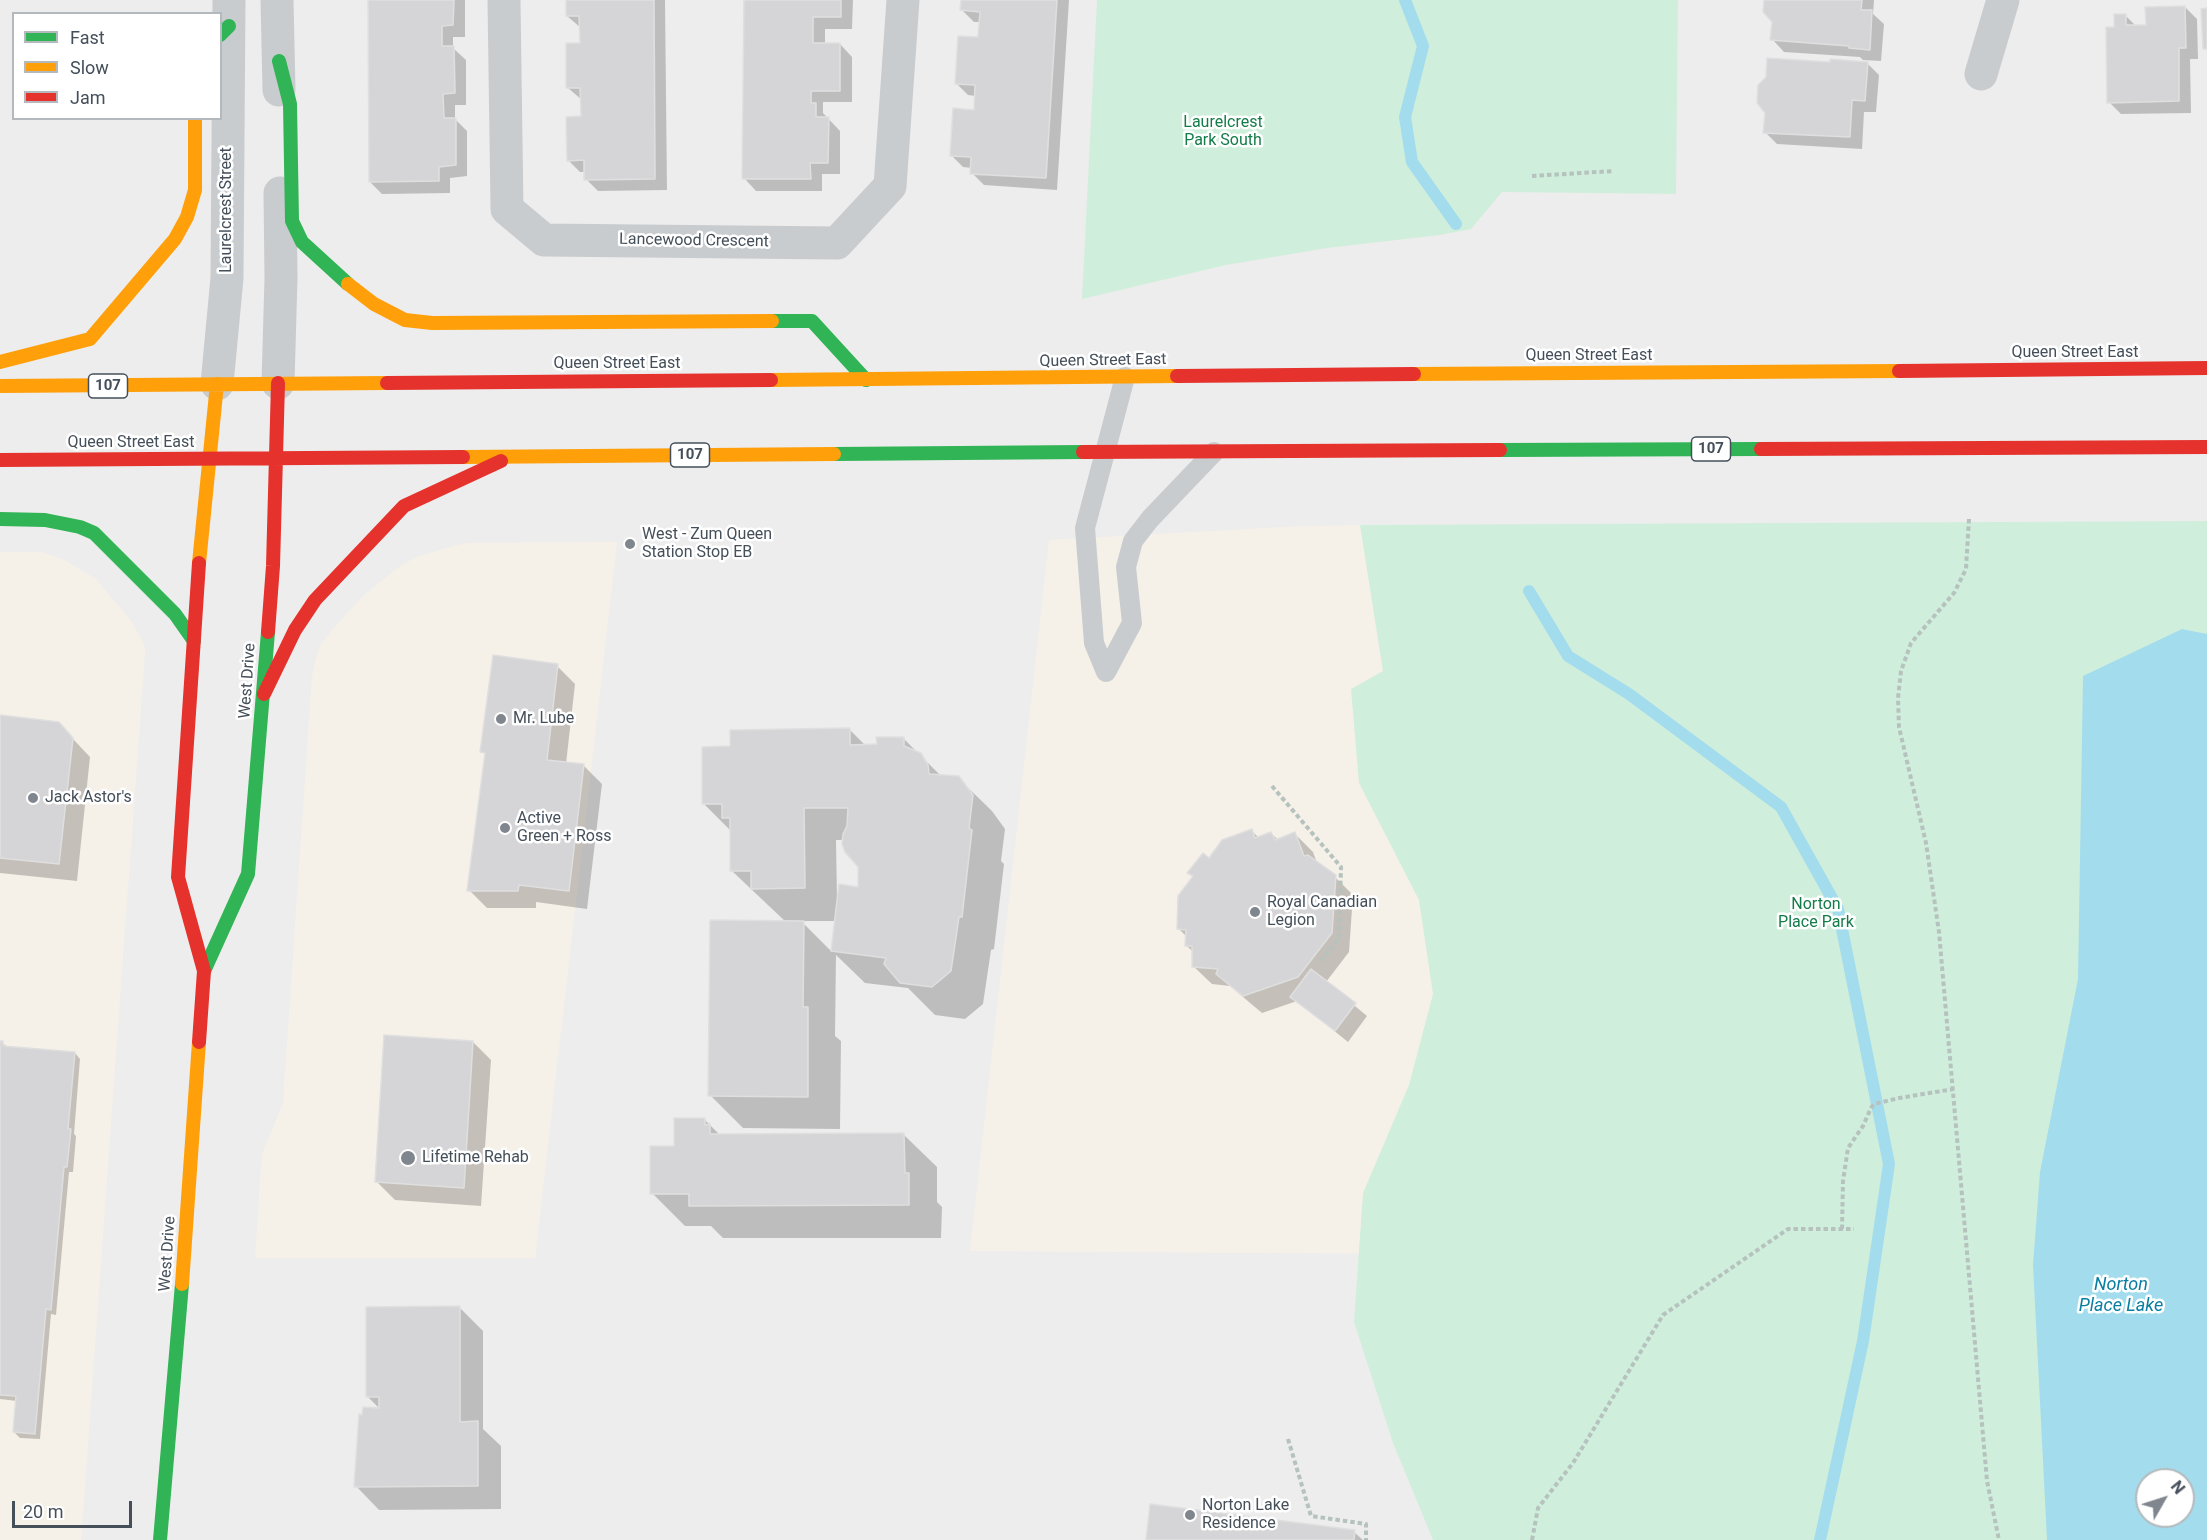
<!DOCTYPE html>
<html>
<head>
<meta charset="utf-8">
<style>
	body { margin:0 }
	#map { position:relative; width:2207px; height:1540px; overflow:hidden; background:#eeeded; font-family:Roboto,sans-serif }
	canvas { display:block }
	.legend { position:absolute; left:12px; top:12px; width:210px; height:108px; box-sizing:border-box; background:#fff; border:2px solid #b4b9bd; margin:0; padding:8px 10px; list-style:none; font-size:18px; color:#444f5a }
	.legend li { display:flex; align-items:center; gap:12px; height:30px }
	.legend b { width:30px; border:2px solid #b4b9bd }
	.north { position:absolute; left:2135px; top:1468px; width:60px; height:60px; box-sizing:border-box; background:#fff; border:2px solid #b4b9bd; border-radius:50%; rotate:51deg; font-size:16px; font-weight:700; line-height:24px; text-align:center; color:#444f5a }
	.north::after { content:''; display:block; margin:auto; width:21px; height:27px; background:#80868d; clip-path:polygon(50% 0,100% 100%,50% 72%,0 100%) }
	.scale { position:absolute; left:12px; top:1501px; width:120px; height:27px; box-sizing:border-box; border:3px solid #444f5a; border-top:0; padding-left:8px; font-size:18px; line-height:21px; white-space:nowrap; color:#444f5a; -webkit-text-stroke:4px #fff; paint-order:stroke }
</style>
</head>
<body>
<div id="map">
<canvas width="2207" height="1540"></canvas>
<ul class="legend">
<li><b style="height:8px;background:#30b455"></b>Fast</li>
<li><b style="height:8px;background:#ff9f0a"></b>Slow</li>
<li><b style="height:8px;background:#e5322d"></b>Jam</li>
</ul>
<div class="north">N</div>
<div class="scale">20 m</div>
</div>
<script>
const ctx = document.querySelector('canvas').getContext('2d');
ctx.lineJoin = 'round';
function paint(path, color) {
  ctx.fillStyle = color;
  ctx.fill(path, 'evenodd');
}
function shape(rows) {
  const path = new Path2D();
  for (const r of rows) {
    path.moveTo(r[0], r[1]);
    for (let i = 2; i < r.length; i += 2) path.lineTo(r[i], r[i + 1]);
  }
  return path;
}
function strokePath(path, color, width, dash) {
  ctx.strokeStyle = color;
  ctx.lineWidth = width;
  ctx.lineCap = dash ? 'butt' : 'round';
  ctx.setLineDash(dash || []);
  ctx.stroke(path);
}
function write(font, color, halo, rows, align = 'center') {
  ctx.font = font + ' Roboto,sans-serif';
  ctx.lineWidth = 5;
  ctx.setLineDash([]);
  ctx.textBaseline = 'middle';
  ctx.strokeStyle = halo;
  ctx.fillStyle = color;
  for (const [text, x, y, turn = 0] of rows) {
    ctx.save();
    ctx.translate(x, y);
    ctx.rotate((+turn || 0) * Math.PI / 180);
    ctx.textAlign = isNaN(turn) ? turn : align;
    if (halo) ctx.strokeText(text, 0, 0);
    ctx.fillText(text, 0, 0);
    ctx.restore();
  }
}
const commercial = shape([
	[1360,525,1438,1021,1429,1254,970,1251,1049,540,1284,527],
	[617,542,535,1258,255,1258,262,1154,283,1103,312,677,316,657,320,646,331,631,363,596,396,569,416,557,457,545,469,543],
	[0,552,41,552,48,554,66,561,96,579,131,621,144,644,145,651,81,1540,0,1540]
]);
const green = shape([
	[1097,0,1678,0,1676,194,1502,192,1471,229,1440,235,1327,248,1226,265,1082,299],
	[2207,521,2207,1540,1433,1540,1393,1443,1354,1322,1363,1193,1409,1085,1433,994,1419,900,1359,783,1351,689,1383,671,1360,525],
	[2147,1480,2183,1480,2183,1516,2147,1516]
]);
const water = shape([
	[2182,629,2207,634,2207,1540,2047,1540,2033,1265,2040,1172,2078,979,2083,676],
	[2147,1480,2183,1480,2183,1516,2147,1516]
]);
const shadow = shape([
	[369,0,465,0,465,37,453,37,453,48,466,60,466,105,455,105,455,119,467,131,467,176,450,178,450,193,382,194,370,182],
	[567,0,665,0,667,190,598,191,586,179,586,172,580,172,568,160,582,118,582,100,568,88,581,44,581,28,567,16],
	[745,0,853,0,852,29,825,29,825,44,840,44,852,57,852,102,823,102,823,113,840,131,840,174,822,174,822,191,756,191,744,178],
	[962,0,1069,0,1057,190,984,185,972,173,972,168,963,167,951,155,975,111,976,96,968,95,956,83,980,38,981,22,974,22,961,9],
	[1766,0,1874,0,1873,14,1884,24,1881,61,1863,60,1860,57,1784,52,1772,39,1773,21],
	[2185,7,2197,19,2198,59,2190,59,2191,113,2121,114,2109,102,2116,28,2125,15,2137,27,2147,27],
	[1867,63,1879,75,1876,112,1864,112,1862,149,1777,144,1765,132,1832,64],
	[557,666,575,684,566,764,584,766,602,784,587,909,536,902,536,908,487,908,469,890,486,755,482,751],
	[0,716,58,723,90,757,77,881,0,873],
	[849,729,866,746,878,746,904,739,942,777,958,778,992,811,1005,829,1001,861,1004,864,994,949,991,950,983,1004,965,1019,935,1015,908,988,865,983,836,955,835,1036,841,1041,840,1129,743,1128,710,1095,787,923,732,871,731,831,704,804,731,748],
	[836,840,844,840,860,866,859,889,839,899,837,899],
	[801,921,836,921,832,952],
	[1252,831,1259,838,1271,833,1278,840,1295,834,1313,852,1317,863,1335,877,1353,895,1349,952,1326,982,1367,1016,1348,1042,1297,1001,1262,1013,1230,986,1212,984,1193,966,1194,953,1186,945,1187,937,1178,928,1194,878,1189,873],
	[0,1042,8,1047,75,1053,80,1059,74,1134,76,1136,73,1172,69,1172,56,1315,51,1314,40,1439,20,1438,14,1432,17,1401,0,1399],
	[473,1042,491,1060,481,1206,395,1200,377,1182],
	[705,1120,720,1135,904,1135,937,1167,937,1202,942,1207,941,1238,723,1238,711,1226,685,1226,652,1193,675,1148],
	[459,1307,483,1331,483,1429,501,1446,501,1509,379,1510,356,1486,364,1416,381,1410,368,1397],
	[1354,1532,1363,1540,1147,1540]
]);
const stream = shape([
	[1405,0,1423,46,1405,117,1412,162,1456,224],
	[1529,591,1568,656,1629,694,1781,807,1838,909,1889,1164,1863,1341,1820,1540]
]);
const building = shape([
	[368,0,454,0,453,25,442,26,442,46,454,46,455,93,443,94,444,118,456,118,456,165,439,167,439,181,369,182,368,0],
	[566,0,654,0,655,179,584,180,584,160,567,161,566,117,581,116,580,88,566,88,566,43,580,43,579,16,566,16,566,0],
	[744,0,841,0,841,17,813,17,813,43,840,43,840,91,811,91,811,103,816,103,816,117,829,117,828,163,810,163,811,179,742,179,744,0],
	[961,0,1057,0,1046,178,970,174,971,157,950,156,953,108,974,110,975,85,955,84,958,36,978,37,980,12,960,10,961,0],
	[1764,0,1862,0,1861,10,1872,10,1870,50,1849,48,1849,46,1770,40,1772,22,1763,12,1764,0],
	[2185,6,2186,48,2179,48,2179,101,2107,103,2106,27,2114,27,2114,14,2126,14,2126,25,2146,25,2145,7,2185,6],
	[2207,8,2207,49,2203,49,2201,9,2207,8],
	[1767,58,1830,62,1830,59,1868,62,1865,101,1852,100,1850,137,1763,133,1765,113,1757,103,1758,85,1766,77,1767,58],
	[493,655,558,664,547,760,584,764,569,891,519,885,518,891,467,891,485,753,480,752,493,655],
	[0,715,59,722,73,738,59,864,0,858,0,715],
	[850,728,850,745,877,744,876,737,904,737,904,746,921,753,928,765,929,774,959,776,973,795,969,828,972,830,962,917,959,917,951,971,932,987,900,983,884,964,886,958,831,951,839,884,858,887,858,867,845,852,842,844,843,834,847,826,848,808,804,808,805,888,751,889,751,871,730,871,730,818,722,818,722,804,702,804,702,747,730,746,730,730,850,728],
	[1252,829,1255,838,1271,832,1275,840,1295,832,1304,856,1308,855,1336,875,1332,933,1298,977,1243,996,1216,974,1218,969,1192,967,1192,946,1185,946,1186,930,1177,929,1178,896,1193,876,1187,873,1203,853,1209,858,1222,840,1252,829],
	[710,920,804,921,803,1007,808,1007,808,1097,708,1096,710,920],
	[1311,969,1356,1003,1335,1031,1290,997,1311,969],
	[384,1035,473,1041,464,1188,375,1182,384,1035],
	[0,1041,3,1041,3,1046,75,1052,68,1129,71,1129,67,1167,64,1167,51,1310,46,1309,35,1434,13,1432,16,1396,0,1395,0,1041],
	[674,1118,705,1118,705,1125,710,1124,710,1134,904,1133,905,1173,909,1173,909,1205,689,1206,689,1194,650,1194,650,1146,674,1146,674,1118],
	[460,1306,460,1422,478,1421,478,1486,354,1487,359,1414,362,1415,363,1407,379,1408,379,1397,366,1397,366,1307,460,1306],
	[1150,1504,1355,1530,1354,1540,1146,1540,1150,1504]
]);
const path = shape([
	[1532,176,1614,171],
	[1969,519,1966,569,1954,593,1911,643,1901,671,1898,698,1899,727,1926,843,1939,932,1987,1481,1999,1540],
	[1272,786,1341,867,1339,938,1321,961],
	[1842,1229,1843,1181,1848,1148,1863,1126,1871,1108,1874,1104,1899,1098,1954,1089],
	[1288,1439,1311,1516,1366,1524,1366,1540],
	[1532,1540,1538,1508,1573,1463,1663,1315,1788,1229,1854,1229]
]);
const lane = shape([
	[1106,672,1094,643,1085,528,1125,377],
	[1106,672,1132,623,1126,567,1133,541,1150,519,1214,452]
]);
const street = shape([
	[277,0,279,90],
	[504,0,507,209,544,240,837,243,890,186,903,0],
	[1981,74,2003,0],
	[278,383,281,278,280,193],
	[217,384,227,278,229,0]
]);
const fast = shape([
	[220,35,229,26],
	[279,61,290,104,292,221,302,242,348,284],
	[772,321,812,321,866,380],
	[1500,450,1761,449],
	[834,454,1083,452],
	[0,519,45,520,80,527,94,533,175,614,194,641],
	[204,971,248,874,268,632],
	[160,1540,182,1284]
]);
const slow = shape([
	[348,284,374,304,405,320,432,323,772,321],
	[0,362,90,339,175,239,187,217,195,190,195,118],
	[1414,374,1899,371],
	[771,380,1177,376],
	[0,386,387,383],
	[463,457,834,454],
	[199,563,217,384],
	[182,1284,199,1042]
]);
const jam = shape([
	[1899,371,2207,368],
	[1177,376,1414,374],
	[387,383,771,380],
	[1761,449,2207,447],
	[1083,452,1500,450],
	[0,460,463,457],
	[268,632,273,566,278,383],
	[264,694,295,630,315,600,404,506,501,461],
	[199,1042,204,971,178,877,199,563]
]);
const markers = [
	[630,544,6,"#80868d"],
	[501,719,6,"#80868d"],
	[33,798,6,"#80868d"],
	[505,828,6,"#80868d"],
	[1255,912,6,"#80868d"],
	[408,1158,8,"#80868d"],
	[1190,1515,6,"#80868d"]
];
const shields = [
	[108,386,39],
	[1711,449,39],
	[690,455,39]
];
const shieldNames = [
	["107",108,386],
	["107",1711,449],
	["107",690,455]
];
const parkNames = [
	["Laurelcrest",1223,123],
	["Park South",1223,141],
	["Norton",1816,905],
	["Place Park",1816,923]
];
const streetNames = [
	["Laurelcrest Street",227,210,-90],
	["Lancewood Crescent",694,241,1],
	["Queen Street East",2075,353],
	["Queen Street East",1589,356],
	["Queen Street East",1103,361,-1],
	["Queen Street East",617,364],
	["Queen Street East",131,443],
	["West Drive",248,681,-86],
	["West Drive",168,1254,-86]
];
const poiNames = [
	["West - Zum Queen",642,535],
	["Station Stop EB",642,553],
	["Mr. Lube",513,719],
	["Jack Astor's",45,798],
	["Active",517,819],
	["Green + Ross",517,837],
	["Royal Canadian",1267,903],
	["Legion",1267,921],
	["Lifetime Rehab",422,1158],
	["Norton Lake",1202,1506],
	["Residence",1202,1524]
];
const waterNames = [
	["Norton",2121,1285],
	["Place Lake",2121,1306]
];
paint(commercial, '#f6f1e8');
paint(green, '#d0eedc');
paint(water, '#a3dded');
paint(shadow, '#0003');
strokePath(stream, '#a3dded', 12);
paint(building, '#d5d5d7');
strokePath(building, '#dfdfe0', 1.5);
strokePath(path, '#b5c2be', 4, [4.5, 3]);
strokePath(lane, '#c9ccce', 20);
strokePath(street, '#c9ccce', 33);
strokePath(fast, '#30b455', 14);
strokePath(slow, '#ff9f0a', 14);
strokePath(jam, '#e5322d', 14);
for (const [x, y, r, color] of markers) {
  const dot = new Path2D();
  dot.arc(x, y, r, 0, 2 * Math.PI);
  ctx.fillStyle = color;
  ctx.fill(dot);
  strokePath(dot, '#fff', 2);
}
for (const [x, y, w] of shields) {
  const box = new Path2D();
  box.roundRect(x - w / 2, y - 12, w, 24, 4.5);
  ctx.fillStyle = '#fff';
  ctx.fill(box);
  strokePath(box, '#444f5a', 1.5);
}
write('bold 15px', '#444f5a', null, shieldNames);
write('16px', '#147c49', '#fff', parkNames);
write('16px', '#444f5a', '#fff', streetNames);
write('16px', '#444f5a', '#fff', poiNames, 'left');
write('italic 18px', '#087ea0', '#fff', waterNames);
</script>
</body>
</html>
